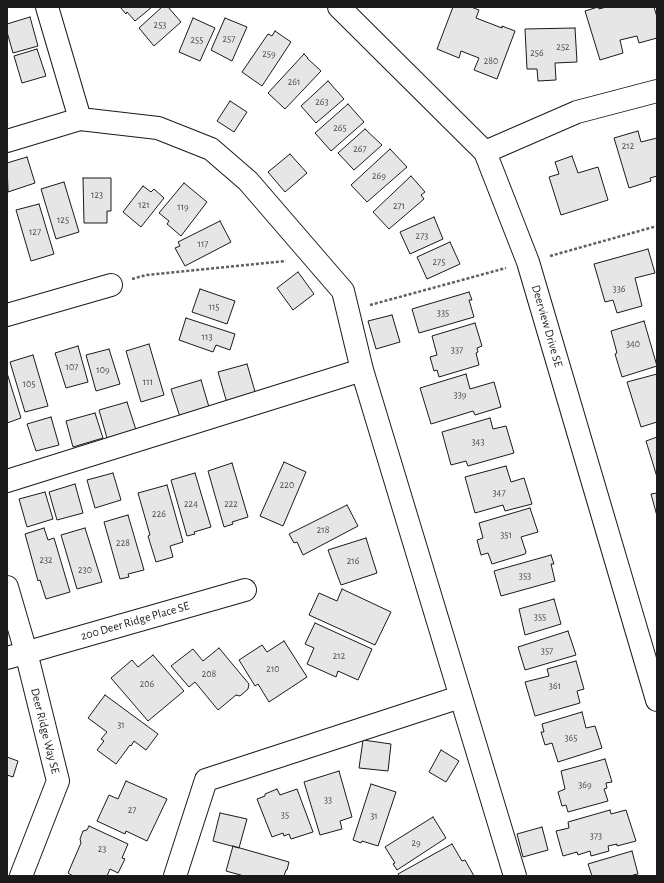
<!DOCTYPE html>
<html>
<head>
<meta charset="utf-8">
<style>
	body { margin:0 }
	#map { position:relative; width:664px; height:883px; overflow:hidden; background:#fff; font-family:"Alegreya Sans",sans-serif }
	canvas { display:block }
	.frame { position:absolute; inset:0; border:8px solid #1a1a1a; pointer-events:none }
</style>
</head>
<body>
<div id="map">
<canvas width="664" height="883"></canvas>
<div class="frame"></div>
</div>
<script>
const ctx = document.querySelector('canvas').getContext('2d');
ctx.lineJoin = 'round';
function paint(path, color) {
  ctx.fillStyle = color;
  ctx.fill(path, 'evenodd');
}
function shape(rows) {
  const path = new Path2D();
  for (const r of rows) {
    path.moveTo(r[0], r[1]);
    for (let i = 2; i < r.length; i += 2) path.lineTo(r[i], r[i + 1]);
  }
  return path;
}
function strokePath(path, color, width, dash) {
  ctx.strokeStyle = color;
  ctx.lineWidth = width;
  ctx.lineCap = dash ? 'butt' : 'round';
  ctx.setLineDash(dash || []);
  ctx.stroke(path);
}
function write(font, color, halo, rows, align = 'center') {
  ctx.font = font + ' "Alegreya Sans",sans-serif';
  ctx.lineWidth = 3;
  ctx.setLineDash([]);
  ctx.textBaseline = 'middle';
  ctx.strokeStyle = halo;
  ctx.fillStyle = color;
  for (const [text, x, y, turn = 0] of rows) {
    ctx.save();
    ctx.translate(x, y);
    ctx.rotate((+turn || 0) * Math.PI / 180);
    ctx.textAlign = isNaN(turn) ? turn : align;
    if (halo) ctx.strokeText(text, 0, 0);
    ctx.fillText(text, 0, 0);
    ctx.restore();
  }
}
const building = shape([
	[120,7,152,7,135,21,127,12,126,14,120,7],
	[162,7,168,7,181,22,154,46,139,28,162,7],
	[453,7,471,7,479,10,476,18,502,28,502,26,515,31,497,79,474,70,479,58,461,51,459,58,437,49,453,7],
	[598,7,599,9,606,7,654,7,657,17,657,38,639,43,637,36,620,40,623,53,600,60,585,11,598,7],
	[30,17,38,46,13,53,7,32,7,24,30,17],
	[193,18,215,28,200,61,179,52,193,18],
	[225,18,247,27,232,61,211,50,225,18],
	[575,28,577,62,555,63,556,80,538,81,537,69,527,69,525,29,575,28],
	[275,31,291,42,262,86,242,72,268,34,272,36,275,31],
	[37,49,46,76,22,83,14,56,37,49],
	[304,54,308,58,307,58,321,71,285,109,268,93,304,54],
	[328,81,344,99,316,123,301,106,328,81],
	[230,101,247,112,234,132,217,121,230,101],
	[348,104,364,122,331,151,315,133,348,104],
	[365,129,382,145,354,170,338,153,365,129],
	[638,131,641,142,657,138,657,176,650,178,651,181,629,188,614,138,638,131],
	[390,149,407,167,367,202,351,185,390,149],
	[290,154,307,173,285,192,268,172,290,154],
	[572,156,578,173,598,167,608,200,561,215,549,177,559,174,555,162,572,156],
	[27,157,35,183,8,192,7,163,27,157],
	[411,176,425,192,421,195,424,199,389,229,373,212,411,176],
	[83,178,111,178,111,211,107,211,107,223,84,223,83,178],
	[64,182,79,232,56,239,41,189,64,182],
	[184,183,207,202,181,236,167,224,169,221,159,213,184,183],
	[143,186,151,192,154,189,164,198,141,227,123,212,143,186],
	[39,204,54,254,31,261,16,210,39,204],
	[434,217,443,239,410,254,400,232,434,217],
	[220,221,231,242,185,266,175,248,180,246,178,242,220,221],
	[450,242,460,264,427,279,417,257,450,242],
	[648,249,655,273,635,278,642,306,617,313,613,300,605,302,594,264,648,249],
	[298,272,314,294,293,310,277,288,298,272],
	[200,289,235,301,227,324,192,312,200,289],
	[469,292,472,300,469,300,474,317,419,333,412,309,469,292],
	[392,315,400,342,376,349,368,321,392,315],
	[186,318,235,334,230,350,216,345,213,352,179,340,186,318],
	[644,321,657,366,622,377,615,354,617,353,611,331,644,321],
	[475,323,482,346,477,348,478,352,476,353,479,365,439,377,437,370,434,371,430,357,437,355,432,336,475,323],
	[149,344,164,395,141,402,126,351,149,344],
	[78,346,88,382,66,388,55,353,78,346],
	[109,349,120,384,96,391,86,355,109,349],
	[33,355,48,406,25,412,10,362,33,355],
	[247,364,256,395,227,403,218,372,247,364],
	[7,373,21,418,7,423,7,373],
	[466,374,470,389,494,382,501,407,475,415,473,411,431,424,420,388,466,374],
	[657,374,657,422,641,427,627,382,657,374],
	[201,380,209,407,180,417,171,389,201,380],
	[127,402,136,430,107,438,99,410,127,402],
	[95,413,103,438,73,447,66,421,95,413],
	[51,417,59,445,36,451,27,424,51,417],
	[490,418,493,429,506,426,514,453,468,466,466,461,451,465,442,432,490,418],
	[657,437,657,477,646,441,657,437],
	[284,462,306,472,283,526,260,516,284,462],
	[232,463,248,517,232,522,233,524,224,527,208,471,232,463],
	[506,466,511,482,524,478,532,504,505,511,503,505,475,513,465,477,506,466],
	[113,473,121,500,95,508,87,480,113,473],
	[195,473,211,527,194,532,195,534,187,536,171,480,195,473],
	[75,484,83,513,57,520,49,492,75,484],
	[167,485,183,542,170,546,173,557,156,562,148,536,150,535,138,493,167,485],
	[45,492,53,519,27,527,19,499,45,492],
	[657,493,657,516,651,494,657,493],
	[347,505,358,526,303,555,297,542,294,543,289,534,347,505],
	[530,508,538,532,521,537,526,552,525,554,492,564,488,553,481,555,477,540,483,538,479,523,530,508],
	[128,515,144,570,128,574,129,577,120,579,104,522,128,515],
	[44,528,48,540,54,538,70,592,46,599,40,580,38,581,25,534,44,528],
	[85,528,102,582,77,589,61,535,85,528],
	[366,538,377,573,341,585,328,550,366,538],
	[551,555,554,564,551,564,555,581,501,596,494,571,551,555],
	[342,589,391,612,375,645,309,615,319,593,337,601,342,589],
	[554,599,561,624,525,635,519,609,554,599],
	[315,623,372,649,358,680,338,671,336,677,307,664,314,648,305,644,315,623],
	[568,631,576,655,525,670,518,647,568,631],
	[284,641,307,677,269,702,258,684,255,686,239,660,262,645,267,652,284,641],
	[219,648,249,684,248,689,240,696,236,695,218,710,195,682,189,687,171,666,193,649,203,661,219,648],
	[153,655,184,691,148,721,111,678,132,660,138,667,153,655],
	[576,661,584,689,577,691,580,703,535,716,525,682,549,676,547,669,576,661],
	[105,695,158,734,146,750,134,741,131,746,130,745,116,764,97,750,104,741,101,739,107,732,88,718,105,695],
	[582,712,586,728,595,726,602,748,558,762,552,743,545,745,541,732,544,732,542,724,582,712],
	[363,740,391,744,388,771,359,768,363,740],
	[441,750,459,761,446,782,429,772,441,750],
	[7,757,18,761,13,777,7,775,7,757],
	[605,759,612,782,606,783,607,788,604,789,608,801,568,812,566,805,562,806,558,792,565,789,561,771,605,759],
	[339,771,352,817,340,821,342,829,320,835,304,782,339,771],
	[126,781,167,799,147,841,126,831,125,834,97,821,109,795,118,799,126,781],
	[371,784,396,792,378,846,362,841,361,843,353,840,371,784],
	[277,789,280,795,297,789,313,832,291,839,289,834,284,836,283,833,272,837,257,799,265,796,265,794,277,789],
	[610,810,611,814,626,810,636,841,617,846,617,844,608,846,609,851,591,856,590,851,578,855,577,852,563,856,556,831,569,828,568,822,610,810],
	[220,813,247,819,239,848,213,841,220,813],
	[433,817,446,838,397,870,393,864,395,863,385,847,433,817],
	[89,826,128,844,122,858,125,859,118,873,110,869,107,876,73,876,68,873,81,843,80,839,83,831,87,830,89,826],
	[542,827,548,850,523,857,517,834,542,827],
	[452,844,462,861,465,860,474,876,399,876,398,874,452,844],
	[233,846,289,862,287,870,286,870,284,876,244,876,226,871,233,846],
	[632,851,638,874,633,875,634,876,592,876,588,864,632,851]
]);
const path = shape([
	[550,256,657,226],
	[132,279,146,275,286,261],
	[370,305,506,268]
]);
const minor = shape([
	[47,7,80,119],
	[339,7,485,152,528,262,657,700],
	[7,141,80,119,158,128,211,149,248,181,343,291,362,370,515,876],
	[485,152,577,112,657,91],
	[7,315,111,285],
	[7,481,362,370],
	[7,587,26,652,58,781,21,876],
	[7,658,245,590],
	[175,876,206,780,460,697]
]);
const numberNames = [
	["253",160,25],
	["257",229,39],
	["255",197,40],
	["252",563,47],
	["256",537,53],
	["259",269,54],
	["280",491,61],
	["261",294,82],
	["263",322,102],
	["265",340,128],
	["212",628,146],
	["267",360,149],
	["269",379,176],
	["123",97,195],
	["121",144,205],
	["271",399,206],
	["119",183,207],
	["125",63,220],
	["127",35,232],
	["273",422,236],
	["117",203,244],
	["275",439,262],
	["336",619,289],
	["115",214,307],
	["335",443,313],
	["113",207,337],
	["340",633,344],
	["337",457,350],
	["107",72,367],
	["109",103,370],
	["111",148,382],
	["105",29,384],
	["339",460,395],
	["343",478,442],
	["220",287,485],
	["347",499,493],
	["224",191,504],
	["222",231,504],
	["226",159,514],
	["218",323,530],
	["351",506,535],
	["228",123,543],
	["232",46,560],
	["216",353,561],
	["230",85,570],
	["353",525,576],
	["355",540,617],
	["357",547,651],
	["212",339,656],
	["210",273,669],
	["208",209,674],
	["206",147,684],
	["361",555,686],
	["31",121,725],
	["365",571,738],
	["369",585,785],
	["33",328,800],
	["27",132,810],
	["35",285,815],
	["31",374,816],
	["373",596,836],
	["29",416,843],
	["23",102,849]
];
const streetNames = [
	["Deerview Drive SE",547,326,74],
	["200 Deer Ridge Place SE",135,621,-16],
	["Deer Ridge Way SE",45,731,76]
];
paint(building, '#e6e6e6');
strokePath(building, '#1a1a1a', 1);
strokePath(minor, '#1a1a1a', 24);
strokePath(path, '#5f5f5f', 2.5, [3, 2]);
strokePath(minor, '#fff', 22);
write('10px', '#4d4d4d', null, numberNames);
write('12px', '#1a1a1a', '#fff', streetNames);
</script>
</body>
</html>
